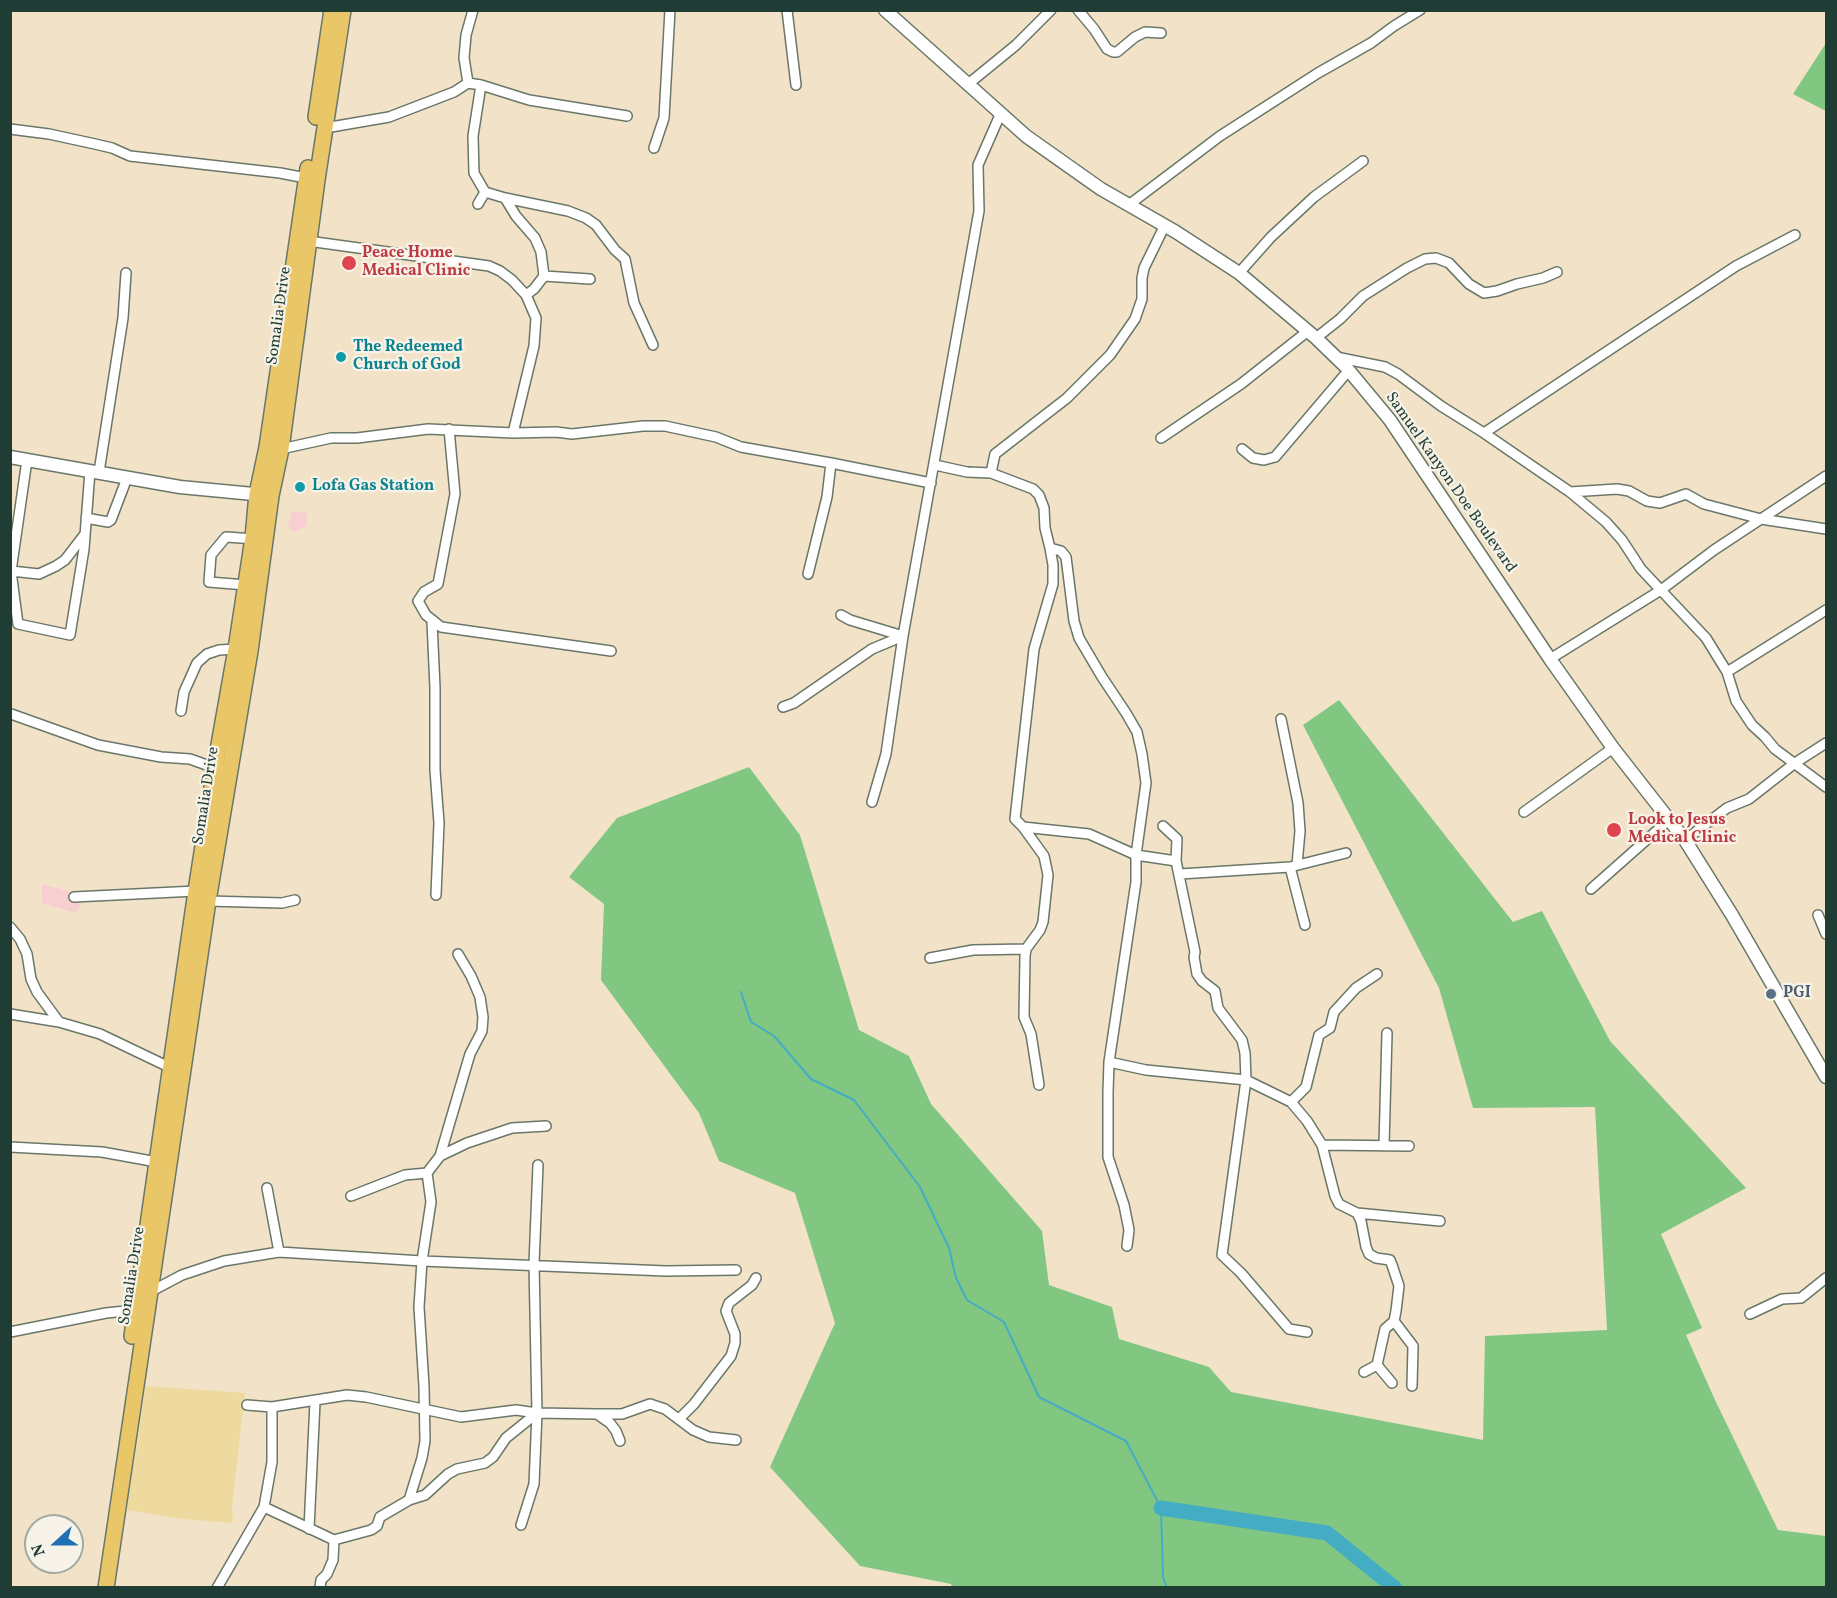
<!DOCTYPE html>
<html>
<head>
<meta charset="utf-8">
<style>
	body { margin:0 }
	#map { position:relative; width:1837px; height:1598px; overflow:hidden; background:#f2e3c8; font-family:Vollkorn,serif }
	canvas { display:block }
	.frame { position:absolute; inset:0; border:12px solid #1f3d34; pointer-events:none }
	.north { position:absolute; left:24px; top:1514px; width:60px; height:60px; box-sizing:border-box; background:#f7f3e8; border:2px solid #a1aaa0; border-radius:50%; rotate:249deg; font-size:16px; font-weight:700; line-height:24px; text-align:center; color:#1f3d34 }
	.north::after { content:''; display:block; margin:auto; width:21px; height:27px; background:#1f6fb2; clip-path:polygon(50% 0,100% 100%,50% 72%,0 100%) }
</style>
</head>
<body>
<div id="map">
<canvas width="1837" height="1598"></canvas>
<div class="frame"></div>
<div class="north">N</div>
</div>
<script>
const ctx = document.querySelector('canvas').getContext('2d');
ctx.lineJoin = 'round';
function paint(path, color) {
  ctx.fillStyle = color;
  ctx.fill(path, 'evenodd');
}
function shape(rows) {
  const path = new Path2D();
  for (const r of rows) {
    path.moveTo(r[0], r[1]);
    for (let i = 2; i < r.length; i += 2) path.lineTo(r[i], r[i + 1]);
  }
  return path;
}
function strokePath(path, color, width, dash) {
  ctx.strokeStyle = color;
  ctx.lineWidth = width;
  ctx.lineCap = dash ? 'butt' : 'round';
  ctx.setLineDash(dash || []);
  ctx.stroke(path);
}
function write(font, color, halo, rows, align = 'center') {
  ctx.font = font + ' Vollkorn,serif';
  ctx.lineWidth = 4.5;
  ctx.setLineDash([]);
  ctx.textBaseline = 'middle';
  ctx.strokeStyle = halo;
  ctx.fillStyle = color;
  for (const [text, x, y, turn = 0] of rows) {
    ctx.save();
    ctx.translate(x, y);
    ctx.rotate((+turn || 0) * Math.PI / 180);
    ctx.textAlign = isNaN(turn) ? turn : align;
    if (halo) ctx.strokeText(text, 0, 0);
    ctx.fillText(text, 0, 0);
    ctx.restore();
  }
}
const built = shape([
	[292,511,308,513,305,527,294,532,288,527],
	[42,884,83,895,77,913,42,903]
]);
const green = shape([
	[1826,43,1826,111,1793,94],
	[1339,700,1513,922,1542,911,1610,1041,1746,1188,1661,1234,1702,1328,1686,1335,1715,1400,1778,1530,1826,1536,1826,1587,952,1587,951,1584,860,1566,770,1467,835,1323,795,1193,719,1161,699,1113,601,980,604,904,569,877,617,818,749,767,800,835,859,1030,909,1056,931,1104,1042,1231,1049,1285,1112,1307,1119,1339,1209,1367,1231,1392,1483,1440,1485,1336,1607,1330,1595,1107,1473,1108,1439,988,1303,725]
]);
const sand = shape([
	[146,1386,245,1393,232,1506,233,1523,182,1519,127,1510]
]);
const stream = shape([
	[741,992,751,1022,774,1036,811,1079,854,1100,920,1187,949,1248,956,1278,967,1300,1004,1322,1039,1397,1126,1441,1161,1508,1163,1577,1167,1588]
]);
const river = shape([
	[1161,1508,1327,1533,1395,1588]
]);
const minor = shape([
	[787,10,796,85],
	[1078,10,1094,29,1107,49,1113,52,1117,52,1135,37,1145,32,1161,33],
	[468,83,464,58,466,35,473,10],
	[481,85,473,136,474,173,485,192],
	[967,85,1016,45,1051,10],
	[325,128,389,117,454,92,468,83,481,85,529,100,627,116],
	[10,129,49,134,95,144,112,148,130,156,280,173,311,179],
	[654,148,664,118,670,10],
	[505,198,516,216,535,238,541,252,544,276,534,289,526,295],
	[478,204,485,192,505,198,568,211,586,218,596,225,615,250,625,259,634,303,653,345],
	[1130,204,1220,136,1318,73,1371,43,1394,26,1420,10],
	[308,241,489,266,500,271,512,280,526,295,536,318,534,346,513,433],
	[1239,273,1271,237,1314,197,1363,161],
	[544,276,590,279],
	[1316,338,1340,319,1363,296,1407,268,1425,259,1436,258,1449,263,1469,284,1484,293,1497,291,1517,284,1543,278,1557,272],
	[1336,357,1385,367,1398,374,1441,406,1484,433,1570,492,1606,522,1622,540,1641,569,1706,638,1727,672,1736,701,1752,725,1765,737,1775,749,1826,787],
	[449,429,455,494,438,584,424,592,418,601,426,615,441,627,611,651],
	[1484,433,1736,266,1795,235],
	[1161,438,1241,384,1308,331],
	[281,449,331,438,357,438,428,429,513,433,556,432,572,434,643,426,665,426,716,437,741,447,831,463,931,483],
	[1242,449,1253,458,1264,460,1275,457,1349,370],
	[27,460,11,571,18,624,70,635,84,549,90,471],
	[935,465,967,472,991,473,1033,489,1039,495,1044,508,1045,528,1050,548,1061,551,1066,557,1074,621,1079,638,1102,677,1126,713,1137,732,1142,754,1146,783,1136,855,1176,861,1195,952,1194,957,1197,974,1202,981,1215,991,1218,1008,1242,1040,1245,1053,1246,1080,1222,1255,1241,1273,1289,1329,1307,1332],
	[99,472,123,318,126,273],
	[991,473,995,454,1067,398,1110,355,1135,319,1142,299,1142,278,1144,268,1165,225],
	[1570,492,1617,489,1629,491,1647,501,1660,503,1686,494,1704,504,1761,519,1826,529],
	[86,518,108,522,111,520,127,478],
	[1050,548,1053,565,1053,584,1034,649,1015,819,1023,827,1089,834,1136,855,1136,882,1109,1062,1108,1092,1108,1157,1124,1205,1129,1230,1127,1246],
	[11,571,39,574,56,566,65,560,85,534],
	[808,574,827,497,831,463],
	[246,585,209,582,211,555,226,537,256,539],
	[841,615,850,620,903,636],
	[432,622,435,688,435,770,439,823,436,895],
	[1550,659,1661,590,1714,550,1826,476],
	[1727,672,1826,610],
	[783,707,794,703,872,649,903,636],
	[181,711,184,692,197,663,207,654,219,650,236,649],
	[11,714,98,745,161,757,190,759,215,768],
	[1281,719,1298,803,1300,831,1297,865],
	[872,802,886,754,903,636,979,211,978,165,1000,115],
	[1524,812,1613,748],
	[1163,826,1177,839,1176,861],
	[1023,827,1044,856,1048,875,1043,922,1040,930,1026,949,1025,956,1024,1017,1031,1034,1039,1085],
	[1685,840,1727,808,1749,799,1795,763,1826,743],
	[1290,867,1305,925],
	[1180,874,1290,867,1346,853],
	[1591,889,1670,819],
	[74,897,196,891],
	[208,901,282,903,295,900],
	[1818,915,1826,934],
	[10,927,20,939,27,954,31,979,37,992,59,1022],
	[930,958,973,950,1026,949],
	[10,1014,59,1022,100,1034,171,1068],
	[1109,1062,1146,1070,1246,1080,1291,1102,1307,1121,1322,1145,1335,1196,1339,1204,1357,1213,1361,1221,1366,1247,1369,1254,1376,1258,1390,1260,1392,1265,1399,1286,1396,1311,1394,1321,1385,1329,1377,1365],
	[1291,1102,1306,1087,1319,1035,1330,1028,1334,1012,1356,988,1377,974],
	[1322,1145,1409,1146],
	[1384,1146,1387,1033],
	[10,1147,102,1152,157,1162],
	[440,1156,470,1054,482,1031,483,1017,480,997,471,976,458,954],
	[267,1188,279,1252],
	[351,1196,405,1175,427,1173,440,1156,467,1143,512,1128,546,1126],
	[1357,1213,1440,1221],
	[148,1293,182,1275,224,1261,279,1252,422,1261,666,1271,736,1270],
	[1750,1314,1782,1299,1801,1298,1826,1278],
	[1394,1321,1413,1346,1412,1386],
	[10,1332,106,1313,135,1310],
	[1364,1372,1377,1365,1392,1383],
	[247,1405,272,1407,347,1395,366,1397,461,1417,516,1410,537,1413,597,1414],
	[679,1419,694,1404,731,1356,735,1343,735,1334,726,1311,729,1303,752,1285,756,1278],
	[620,1441,616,1431,610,1423,597,1414,622,1414,650,1404,665,1409,693,1430,709,1437,736,1440],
	[409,1500,422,1458,425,1441,424,1386,419,1307,422,1261,431,1202,427,1173],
	[264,1507,334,1540],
	[521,1525,534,1484,537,1413,534,1264,538,1165],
	[309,1529,315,1402],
	[217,1588,264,1507,272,1462,272,1407],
	[320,1588,321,1580,327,1574,333,1560,334,1540,371,1530,377,1526,380,1517,409,1500,425,1495,448,1474,457,1469,485,1463,493,1457,506,1438,537,1413]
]);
const tertiary = shape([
	[885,10,1026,136,1101,189,1176,232,1239,273,1316,338,1346,367,1390,420,1550,659,1613,748,1685,840,1732,915,1826,1077],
	[10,457,180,487,264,495]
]);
const primary = shape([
	[316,117,332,10],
	[132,1336,196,891,217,756,236,649,253,538,257,494,267,447,308,168],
	[106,1588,208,901,250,651,271,496,281,449,317,180,343,10]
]);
const markers = [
	[349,263,8,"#e0444e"],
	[341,357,6,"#0f9aa8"],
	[300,487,6,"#0f9aa8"],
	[1614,830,8,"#e0444e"],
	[1771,994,6,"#5c6f8a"]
];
const healthNames = [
	["Peace Home",362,254],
	["Medical Clinic",362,272],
	["Look to Jesus",1628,821],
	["Medical Clinic",1628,839]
];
const streetNames = [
	["Somalia Drive",280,316,-82],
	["Samuel Kanyon Doe Boulevard",1450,483,55],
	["Somalia Drive",207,796,-81],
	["Somalia Drive",133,1276,-81]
];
const cultureNames = [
	["The Redeemed",353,348],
	["Church of God",353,366],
	["Lofa Gas Station",312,487]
];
const serviceNames = [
	["PGI",1783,994]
];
paint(built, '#f7cfd0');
paint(green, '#81c782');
paint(sand, '#eeda9e');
strokePath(stream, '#44adc4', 2);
strokePath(river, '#44adc4', 15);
strokePath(minor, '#697768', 12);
strokePath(tertiary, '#697768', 15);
strokePath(primary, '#697768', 18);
strokePath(minor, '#fff', 9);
strokePath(tertiary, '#fff', 12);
strokePath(primary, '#e9c769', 15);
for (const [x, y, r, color] of markers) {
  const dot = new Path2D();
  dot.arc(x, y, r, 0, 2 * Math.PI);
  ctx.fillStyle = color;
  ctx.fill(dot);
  strokePath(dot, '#f7f3e8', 2);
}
write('bold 16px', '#be3a42', '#f7f3e8', healthNames, 'left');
write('16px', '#1f3d34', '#f7f3e8', streetNames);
write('bold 16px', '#0d838f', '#f7f3e8', cultureNames, 'left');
write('bold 16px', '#4e5e75', '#f7f3e8', serviceNames, 'left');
</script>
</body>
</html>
